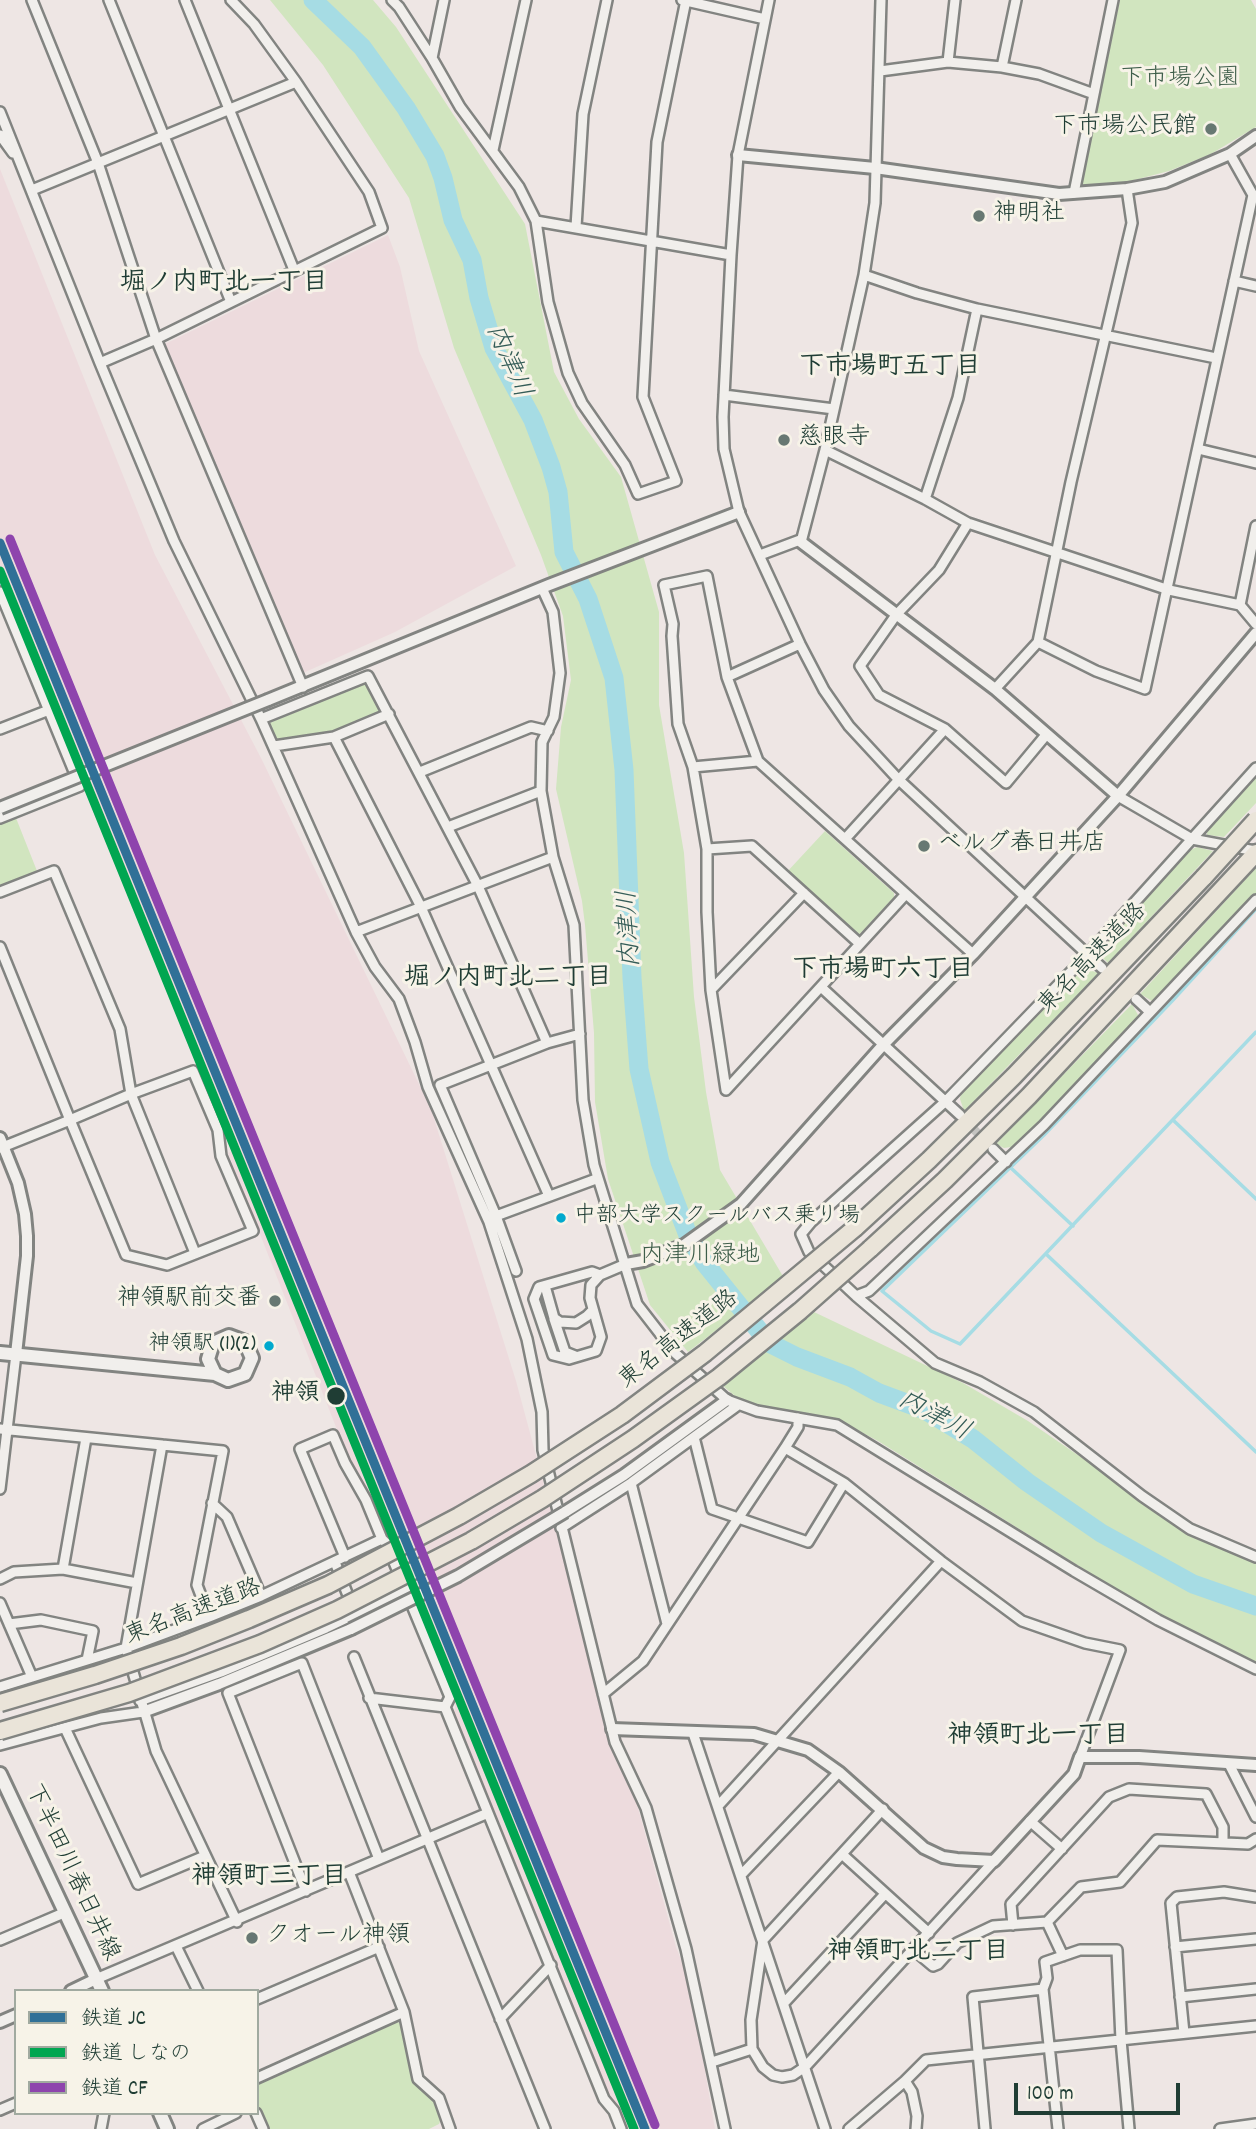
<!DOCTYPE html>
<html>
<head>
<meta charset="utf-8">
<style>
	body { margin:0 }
	#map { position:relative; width:1256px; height:2129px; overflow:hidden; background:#eee6e4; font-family:Dekko,"Klee One",sans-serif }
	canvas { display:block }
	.legend { position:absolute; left:14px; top:1989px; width:245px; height:126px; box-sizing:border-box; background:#f7f3e8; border:2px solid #a1aaa0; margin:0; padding:9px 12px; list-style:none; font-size:21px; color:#1f3d34 }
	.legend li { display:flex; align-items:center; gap:14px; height:35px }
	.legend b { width:35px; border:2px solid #a1aaa0 }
	.scale { position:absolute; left:1014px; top:2083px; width:166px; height:32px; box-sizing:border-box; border:4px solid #1f3d34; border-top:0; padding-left:9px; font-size:21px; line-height:24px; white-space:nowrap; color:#1f3d34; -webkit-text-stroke:5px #f7f3e8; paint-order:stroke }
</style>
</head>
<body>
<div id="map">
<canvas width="1256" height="2129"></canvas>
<ul class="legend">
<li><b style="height:9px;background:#307097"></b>鉄道 JC</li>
<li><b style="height:9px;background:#00a651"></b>鉄道 しなの</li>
<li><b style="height:9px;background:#8e44ad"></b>鉄道 CF</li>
</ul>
<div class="scale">100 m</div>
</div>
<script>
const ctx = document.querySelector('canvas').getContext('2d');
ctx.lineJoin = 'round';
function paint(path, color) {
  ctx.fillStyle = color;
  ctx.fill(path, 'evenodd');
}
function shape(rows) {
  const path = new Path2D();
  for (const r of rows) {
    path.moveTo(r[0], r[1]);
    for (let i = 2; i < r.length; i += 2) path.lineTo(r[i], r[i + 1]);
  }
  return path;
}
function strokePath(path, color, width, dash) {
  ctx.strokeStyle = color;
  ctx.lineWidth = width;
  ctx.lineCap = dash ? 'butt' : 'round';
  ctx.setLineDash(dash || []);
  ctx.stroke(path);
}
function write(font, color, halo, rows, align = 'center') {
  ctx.font = font + ' Dekko,"Klee One",sans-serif';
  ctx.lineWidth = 6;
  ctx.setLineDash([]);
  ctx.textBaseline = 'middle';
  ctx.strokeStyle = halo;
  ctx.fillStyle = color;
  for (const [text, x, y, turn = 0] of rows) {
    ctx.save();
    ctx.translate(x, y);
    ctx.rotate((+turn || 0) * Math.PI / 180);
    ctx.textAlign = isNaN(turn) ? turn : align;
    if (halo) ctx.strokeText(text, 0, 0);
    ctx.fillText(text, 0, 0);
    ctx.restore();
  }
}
const built = shape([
	[0,169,155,555,262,760,431,1109,516,1381,600,1693,610,1741,635,1797,676,1947,690,1983,715,2129,626,2129,610,2096,452,1712,455,1710,455,1695,430,1633,427,1633,369,1497,349,1460,228,1153,233,1151,0,575],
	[388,235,400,267,419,351,516,566,395,632,303,673,301,672,165,344]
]);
const green = shape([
	[270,0,373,0,396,27,525,224,554,372,579,419,621,477,659,612,659,705,684,853,694,997,706,1092,720,1170,784,1278,688,1352,650,1305,608,1179,595,1102,594,1033,585,925,582,901,556,789,561,727,571,680,563,616,541,555,454,348,409,198,323,65],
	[1120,0,1251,0,1256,9,1256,127,1211,154,1169,171,1127,182,1081,185],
	[364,684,368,685,381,710,380,713,337,731,277,739,269,723],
	[1256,776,1256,803,1224,837,1207,835,1207,831],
	[16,818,37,871,0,886,0,825],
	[825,831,894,893,894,897,857,937,786,873],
	[1197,847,1213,851,1108,963,1101,956,1103,944,1188,851],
	[1256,868,1256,894,1160,998,1152,1001,1140,994],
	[1086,969,1099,973,964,1111,960,1099,961,1092,1079,972],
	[1132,1004,1138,1015,1136,1024,1018,1146,1004,1148,996,1144],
	[814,1312,963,1383,1028,1421,1138,1496,1256,1561,1256,1662,1159,1616,878,1441,838,1420,742,1402,723,1386],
	[397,2022,402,2024,414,2082,434,2101,441,2119,439,2124,429,2129,268,2129,257,2106,257,2083]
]);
const stream = shape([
	[0,580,24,639],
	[1256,909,1173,1000,1044,1135,882,1291,931,1331,960,1344,1256,1032],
	[1173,1120,1256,1199],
	[1011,1168,1073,1226],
	[1046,1254,1256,1452]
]);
const river = shape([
	[313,0,362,47,406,108,435,156,443,178,453,220,472,260,479,298,494,348,533,420,551,467,558,492,564,552,588,599,614,678,624,770,632,978,639,1069,660,1162,688,1235,704,1262,769,1343,797,1357,850,1377,879,1393,925,1410,973,1439,1027,1482,1101,1533,1193,1584,1256,1606]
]);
const minorTunnel = shape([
	[965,1120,987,1143]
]);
const minor = shape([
	[32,0,98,163,156,339,303,687],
	[109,0,231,302],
	[185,0,294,270],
	[392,0,399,7,432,58,460,107,519,187,536,221,548,302,568,373,582,403,625,465,638,494,676,481,643,397,657,142,686,0],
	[682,0,765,19],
	[769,0,738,155,731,255,723,417,724,449,739,512,800,644,824,690,849,726,898,779,1102,968],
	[432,58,444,0],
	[948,62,955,0],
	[1002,67,1016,0],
	[880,71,948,62,1002,67,1039,74,1094,94],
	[0,112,100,363,174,541,261,719,356,932,375,967,399,999,415,1042,428,1087,489,1222,527,1339,542,1412,543,1450,615,1742,646,1808,686,1949,725,2129],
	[0,135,13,153],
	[493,150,526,0],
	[32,190,296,82],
	[1074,193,1113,0],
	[536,221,731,255],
	[576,227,583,114,607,0],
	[864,275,917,293,977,309,1216,358],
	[1234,281,1256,286],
	[100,363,156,339,382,228,369,192,296,82,254,24,231,0],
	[724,395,834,409],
	[1198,449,1256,463],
	[825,450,925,499,968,523,1169,590,1240,605,1256,624],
	[925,499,958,398,977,309],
	[968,523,939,570,896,615,860,666,879,695,945,729,1006,783,1046,735],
	[801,542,825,450,864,275,875,203,881,0],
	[760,555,800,540],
	[542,588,553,612,560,673,554,717,542,742,541,791,553,857,574,925,583,1100,594,1165,637,1304,675,1353,727,1400,757,1411,837,1425,1074,1571,1158,1620,1256,1669],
	[0,592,80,786,0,818],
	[1240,605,1256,526],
	[1038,642,1096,671,1145,689,1253,195,1230,154],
	[727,677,800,644],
	[995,689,1038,642,1071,482,1132,223,1127,189],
	[261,719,368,676,478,886,547,1043],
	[0,729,49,710],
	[334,737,421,907,549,1196],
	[274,746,334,737,389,714],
	[693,767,758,761],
	[1256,768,1088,954,946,1101,811,1222,801,1234,809,1252,856,1296,869,1291,1044,1125,1256,900],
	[420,772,531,727,548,731],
	[1118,796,1192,839,1256,851],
	[448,827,541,791],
	[845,839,945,729],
	[707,849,752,846,860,944],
	[0,892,54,871,120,1029,131,1094,195,1253],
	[356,932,553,857],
	[0,947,70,1120,126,1255,167,1265,253,1231,221,1156,218,1130,193,1071,131,1094,70,1120,0,1148],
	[821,987,960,1115],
	[711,990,804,893],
	[1136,999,1150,1012],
	[726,1090,711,990,707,912,707,849,693,767,678,724,672,636,673,624,664,585,707,576,727,677,758,761,973,954],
	[726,1090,905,895],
	[993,1149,1006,1162],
	[496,1216,596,1179],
	[516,1271,496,1216,440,1085,547,1043,580,1034],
	[600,1275,592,1272,539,1287,534,1299,553,1355,569,1359,596,1351,601,1337,590,1298,591,1285,600,1275,626,1264],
	[545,1286,554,1318,560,1322,576,1323,587,1316,593,1310],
	[856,1296,935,1363,980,1382,1034,1412,1142,1496,1190,1529,1256,1557],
	[554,1319,565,1352,575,1356],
	[0,1429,223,1451,197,1585,209,1617],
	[694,1437,712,1509,808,1542,844,1483],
	[162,1445,126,1648,156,1751,237,1922],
	[785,1448,844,1483,941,1561,1022,1621,1085,1643,1120,1650,1080,1757],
	[631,1483,667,1624],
	[0,1489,16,1354],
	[212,1503,227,1517,261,1596],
	[561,1528,631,1483,738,1405],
	[345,1557,300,1449,333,1435,345,1463,366,1500,382,1539,386,1543,450,1697,445,1707],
	[335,1562,352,1606],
	[63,1569,86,1438],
	[0,1579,14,1572,63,1569,137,1583],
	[0,1603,32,1677],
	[9,1624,41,1620,93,1631,87,1660],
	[354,1657,545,2129],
	[0,1687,126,1648,209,1617,261,1596,382,1539],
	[603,1694,643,1661,785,1448,798,1427,798,1418],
	[369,1698,445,1707,604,2099,614,2111,621,2129],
	[140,1701,221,1672,326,1628,405,1590],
	[65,1728,138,1884,205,1856],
	[693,1733,825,2129],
	[0,1745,101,1718,143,1712],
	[1229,1764,1256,1817],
	[718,1806,941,1561],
	[883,1809,763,1940,751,2020,752,2049,763,2067,773,2075,782,2077,793,2075,805,2067,994,1861],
	[1030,1821,1062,1849],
	[843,1855,929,1933],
	[349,1872,404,2012,418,2079,439,2098,450,2129],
	[741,1875,839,1772],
	[306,1891,228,1693,302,1663,379,1859],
	[1047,1922,1063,1956],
	[1013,1925,1011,1904,1109,1797,1129,1789,1206,1794,1223,1827,1223,1843],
	[0,1940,66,1912],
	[176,1946,198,1991],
	[1175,1947,1256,1939],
	[914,1950,933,1966,938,1964,957,1943,993,1926,1047,1922,1081,1887,1120,1882,1157,1840,1248,1844,1256,1839],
	[96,1979,488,1813],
	[1180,1997,1256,1989],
	[257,1999,379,1947],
	[784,2003,885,1894],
	[500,2019,551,1965],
	[1184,2033,1171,1903,1177,1897,1224,1892,1256,1897],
	[712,2062,752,2049],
	[257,2078,404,2012],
	[905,2081,912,2092,917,2116,916,2129],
	[0,2110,16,2103],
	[256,2113,263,2129],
	[101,2129,104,2113],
	[203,2129,236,2113],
	[849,2129,905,2081,926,2060,1256,2026],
	[985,2129,973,1997,1043,1989],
	[1058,2129,1043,1989,1047,1978,1045,1962,1080,1950,1117,1950,1121,2040,1129,2129],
	[1220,2129,1256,2124]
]);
const tertiary = shape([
	[738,155,875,168,1059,194,1127,189,1165,182,1230,154,1256,136],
	[801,542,995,689,1118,796],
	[268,700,549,585,739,512],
	[0,1138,18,1183,25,1214,27,1236,27,1256,16,1354],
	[626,1264,643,1261,684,1245,741,1204,883,1045,973,954,1118,796,1256,633],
	[565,1512,624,1475,727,1400],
	[143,1712,219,1684,351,1629],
	[612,1729,754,1734,808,1750,839,1772,924,1848,943,1857,957,1859,994,1861,1074,1774,1080,1757,1139,1757,1256,1765],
	[71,1991,96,1979],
	[0,2022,16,2015]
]);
const secondary = shape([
	[0,1353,215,1374,228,1380,245,1374,252,1358,245,1342,229,1336,213,1343,208,1359,215,1374],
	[0,1774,102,1991],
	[160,2113,167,2129]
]);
const motorway = shape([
	[855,1228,929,1160,1014,1076,1204,877],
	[870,1249,945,1180,1029,1096,1256,853]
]);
const tertiaryBridge = shape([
	[0,808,268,700],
	[351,1629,458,1576,565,1512]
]);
const motorwayBridge = shape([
	[1204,877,1256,820],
	[0,1703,95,1675,181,1646,249,1619,328,1585,459,1516,531,1474,622,1415,705,1353,855,1228],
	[0,1731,129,1693,260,1644,337,1610,471,1541,542,1499,633,1439,719,1377,800,1311,870,1249]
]);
const rail1 = shape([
	[0,543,645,2129]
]);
const rail2 = shape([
	[0,571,634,2129]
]);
const rail3 = shape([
	[10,539,655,2125]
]);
const markers = [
	[1211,129,7,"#677872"],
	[979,216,7,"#677872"],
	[784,440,7,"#677872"],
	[924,846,7,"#677872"],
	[561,1218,6,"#00a9ce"],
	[275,1301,7,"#677872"],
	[269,1346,6,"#00a9ce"],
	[336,1396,10,"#1f3d34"],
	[252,1938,7,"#677872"]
];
const busNames = [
	["中部大学スクールバス乗り場",574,1218],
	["神領駅 (1)(2)",256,1346,"right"]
];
const parkNames = [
	["下市場公園",1180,81],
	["内津川緑地",700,1258]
];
const poiNames = [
	["下市場公民館",1197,129,"right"],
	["神明社",993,216],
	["慈眼寺",798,440],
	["ベルグ春日井店",938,846],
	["神領駅前交番",261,1301,"right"],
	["クオール神領",266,1938]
];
const streetNames = [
	["東名高速道路",1094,960,-46],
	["東名高速道路",680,1341,-38],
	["東名高速道路",194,1614,-21],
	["下半田川春日井線",70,1873,65]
];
const stopNames = [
	["神領",319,1396]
];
const neighbourhoodNames = [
	["堀ノ内町北一丁目",224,285],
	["下市場町五丁目",890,369],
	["下市場町六丁目",883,972],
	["堀ノ内町北二丁目",508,980],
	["神領町北一丁目",1038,1738],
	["神領町三丁目",269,1879],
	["神領町北二丁目",918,1954]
];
const waterNames = [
	["内津川",506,362,67],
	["内津川",632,929,-93],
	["内津川",933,1418,28]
];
paint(built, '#eddbdd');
paint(green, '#d1e5bf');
strokePath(stream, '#a6dce4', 3.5);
strokePath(river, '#a6dce4', 19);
strokePath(minorTunnel, '#c5c4c1', 9, [9, 4.5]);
strokePath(minor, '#828481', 14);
strokePath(tertiary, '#828481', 16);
strokePath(secondary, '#828481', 18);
strokePath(motorway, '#828481', 21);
strokePath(minor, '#f1efec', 9);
strokePath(tertiary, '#f1efec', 10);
strokePath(secondary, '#f1efec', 12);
strokePath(motorway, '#eae4d9', 16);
strokePath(tertiaryBridge, '#828481', 16, []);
strokePath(motorwayBridge, '#828481', 21, []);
strokePath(tertiaryBridge, '#f1efec', 10);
strokePath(motorwayBridge, '#eae4d9', 16);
strokePath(rail1, '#307097', 9);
strokePath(rail2, '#00a651', 9);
strokePath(rail3, '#8e44ad', 9);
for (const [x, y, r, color] of markers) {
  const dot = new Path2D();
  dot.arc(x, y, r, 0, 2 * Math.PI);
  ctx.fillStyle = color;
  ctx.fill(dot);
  strokePath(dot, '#f7f3e8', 2.5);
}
write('22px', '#1f3d34', '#f7f3e8', busNames, 'left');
write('24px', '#3e5e4a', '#f7f3e8', parkNames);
write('24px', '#1f3d34', '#f7f3e8', poiNames, 'left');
write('24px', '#1f3d34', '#f7f3e8', streetNames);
write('bold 24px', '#1f3d34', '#f7f3e8', stopNames, 'right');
write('bold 26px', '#1f3d34', '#f7f3e8', neighbourhoodNames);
write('italic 26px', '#345c57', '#f7f3e8', waterNames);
</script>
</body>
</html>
